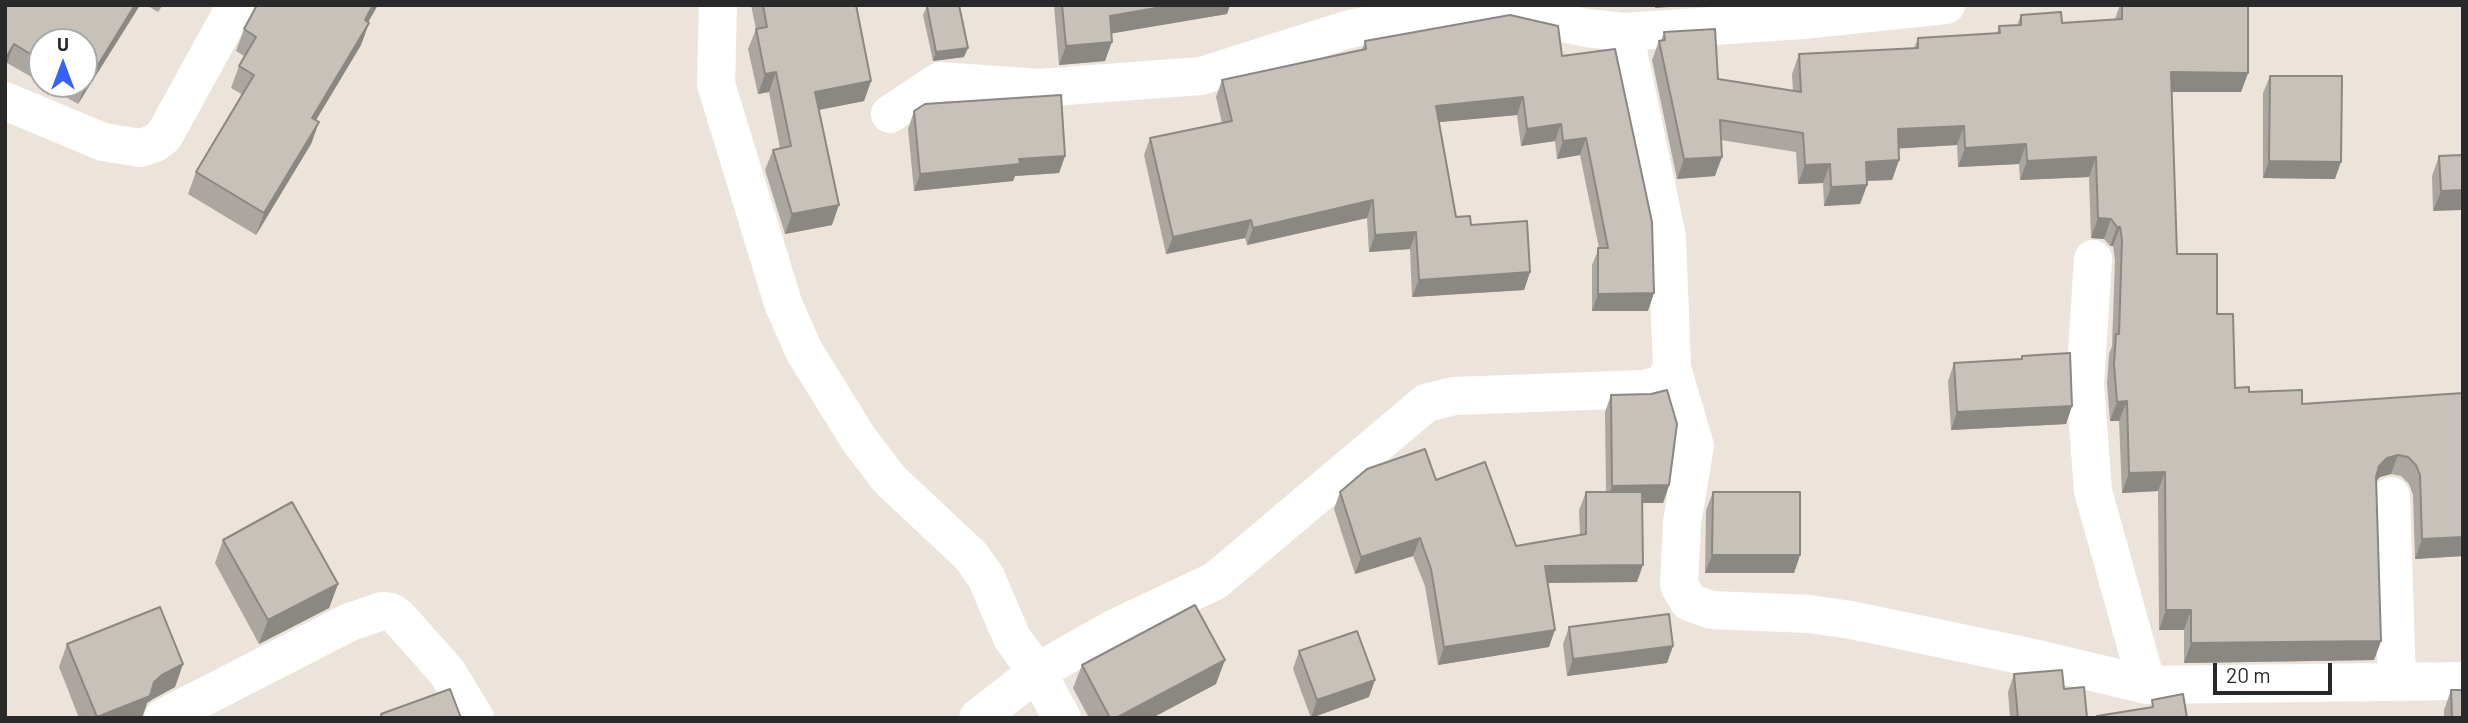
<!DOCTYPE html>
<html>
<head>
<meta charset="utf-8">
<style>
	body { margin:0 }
	#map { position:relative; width:2468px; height:723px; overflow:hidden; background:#ece4da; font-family:Barlow,sans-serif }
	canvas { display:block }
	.frame { position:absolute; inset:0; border:7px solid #292929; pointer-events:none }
	.north { position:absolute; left:28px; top:28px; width:70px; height:70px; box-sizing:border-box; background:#fff; border:2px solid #a9a9a9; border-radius:50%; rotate:0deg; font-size:19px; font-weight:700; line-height:28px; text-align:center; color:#292929 }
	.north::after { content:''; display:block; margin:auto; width:24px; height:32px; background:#3562ff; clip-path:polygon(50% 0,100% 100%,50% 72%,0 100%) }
	.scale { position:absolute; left:2213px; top:663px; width:119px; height:32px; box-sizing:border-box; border:4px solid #292929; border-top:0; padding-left:9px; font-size:21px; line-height:24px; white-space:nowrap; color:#292929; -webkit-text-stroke:5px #fff; paint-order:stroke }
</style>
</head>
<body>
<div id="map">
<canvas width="2468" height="723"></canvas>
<div class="frame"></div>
<div class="north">U</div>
<div class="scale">20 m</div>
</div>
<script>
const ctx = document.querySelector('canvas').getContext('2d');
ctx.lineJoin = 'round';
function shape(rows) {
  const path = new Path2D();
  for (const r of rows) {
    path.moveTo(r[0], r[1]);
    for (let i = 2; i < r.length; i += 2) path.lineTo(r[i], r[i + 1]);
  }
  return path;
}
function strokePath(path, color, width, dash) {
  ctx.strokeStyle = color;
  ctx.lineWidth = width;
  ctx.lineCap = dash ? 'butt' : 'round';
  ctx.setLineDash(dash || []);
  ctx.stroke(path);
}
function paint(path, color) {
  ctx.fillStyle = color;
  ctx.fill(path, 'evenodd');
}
const minor = shape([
	[718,5,716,84,783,303,804,351,858,438,889,479,971,556,986,577,1012,638,1037,672,1062,718],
	[1624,32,1667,237,1672,368,1695,446,1682,522,1679,585,1689,602,1711,610,1809,614,1851,620,2029,657,2147,685],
	[5,101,103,142,140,148,155,143,164,136,236,5],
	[890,114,940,81,1039,88,1201,76,1346,30,1411,16,1451,10,1487,6,1586,28,1624,32,1802,20,1946,5],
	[2093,259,2085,384,2093,491,2147,685,2463,681],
	[2391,496,2397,682],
	[163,718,350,622,382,611,391,612,398,617,447,672,475,718],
	[978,718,1037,672,1113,629,1215,581,1426,403,1454,396,1644,389,1663,384,1672,368]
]);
const wall = shape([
	[5,5,140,5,78,104,43,84,84,84,42,42,42,83,7,63,5,66],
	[146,5,163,5,158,12],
	[751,5,856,5,871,81,864,101,819,110,832,225,785,234,765,170,773,150,780,148,769,92,758,94,748,49,756,29],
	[1054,5,1230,5,1227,14,1111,33,1105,61,1059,65],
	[2120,5,2248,5,2248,73,2241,92,2172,92,2177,254,2217,314,2235,388,2302,404,2463,393,2463,556,2415,559,2413,495,2409,484,2401,476,2391,474,2380,477,2376,481,2381,641,2374,660,2184,663,2184,630,2159,630,2158,491,2122,493,2119,421,2110,421,2107,384,2109,354,2112,346,2115,260,2113,246,2110,246,2104,239,2091,238,2089,177,2020,180,2019,164,1958,167,1957,145,1899,148,1899,160,1892,180,1867,181,1867,185,1860,204,1824,206,1823,183,1798,184,1796,152,1721,140,1715,176,1677,179,1652,60,1659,41,1661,41,1664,32,1718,79,1793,91,1792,74,1799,54,1914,48,1918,38,1997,33,1999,26,2017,25,2021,15,2062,23,2115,19],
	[927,6,964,57,933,61,923,15],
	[368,22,369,23,361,45,316,120,319,122,311,144,256,235,188,194,196,172,243,95,231,88,239,66,244,56,236,51,244,29],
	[1365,41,1562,56,1648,311,1592,311,1592,265,1599,248,1580,155,1557,159,1555,141,1521,146,1517,115,1439,122,1456,217,1471,225,1530,272,1524,290,1412,297,1410,249,1369,252,1367,218,1247,245,1245,238,1166,254,1144,155,1150,138,1222,123,1216,97,1222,80,1362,50],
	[2270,76,2335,179,2263,178,2263,93],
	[914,111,1065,156,1059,173,1015,176,1013,181,914,191,908,129],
	[2463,155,2433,211,2432,176,2439,156],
	[2022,356,2072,406,2066,424,1951,430,1948,381,1954,363,2020,360],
	[1611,395,1669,485,1663,503,1642,503,1637,582,1547,583,1549,647,1438,665,1425,586,1413,556,1355,574,1334,509,1340,492,1436,480,1516,546,1580,536,1579,510,1586,492,1606,492,1605,412],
	[1713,492,1800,555,1794,573,1705,573,1706,510],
	[223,540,338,584,329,608,259,644,215,563],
	[1569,627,1673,646,1667,663,1567,676,1563,644],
	[67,644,183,664,175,687,153,699,147,703,142,718,79,718,59,667],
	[1299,651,1369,697,1311,718,1293,669],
	[1082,665,1216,684,1152,718,1089,718,1073,688],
	[2014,674,2064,689,2087,718,2010,718,2008,692],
	[2451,690,2463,718,2444,718,2444,710]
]);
const shadedWall = shape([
	[135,5,140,5,78,104,85,86],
	[373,5,378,5,357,42,365,20],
	[1173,5,1230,5,1227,14,1103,35,1110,16],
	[1656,5,1696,5,1655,8],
	[369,23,361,45,304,140,312,118],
	[1112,42,1105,61,1059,65,1066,46],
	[14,44,7,63,5,66,7,56],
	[968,48,964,57,933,61,936,52],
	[776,72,769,92,758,94,765,74],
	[2171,72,2248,73,2241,92,2164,92],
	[871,81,864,101,808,112,815,92],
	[1523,97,1517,115,1430,123,1436,106],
	[319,122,311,144,256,235,264,213],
	[1561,124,1555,141,1521,146,1527,129],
	[1964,126,1957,145,1891,149,1898,129],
	[1586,138,1580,155,1557,159,1563,141],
	[2026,144,2019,164,1958,167,1965,148],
	[1065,156,1059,173,1015,176,1013,181,914,191,920,174,1019,159],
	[1722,157,1715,176,1677,179,1684,159],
	[2096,157,2089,177,2020,180,2027,161],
	[1899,160,1892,180,1859,181,1866,162],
	[2269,161,2341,162,2335,179,2263,178],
	[1830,164,1823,183,1798,184,1805,165],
	[1867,185,1860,204,1824,206,1831,187],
	[2463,190,2463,210,2433,211,2441,191],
	[1373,200,1367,218,1247,245,1253,228],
	[839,205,832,225,785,234,792,214],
	[2098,218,2111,219,2104,239,2091,238],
	[1251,220,1245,238,1166,254,1173,237],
	[2117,227,2120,227,2113,246,2110,246],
	[1416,232,1410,249,1369,252,1375,235],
	[1530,272,1524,290,1412,297,1419,280],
	[1654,293,1648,311,1592,311,1598,294],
	[2127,401,2119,421,2110,421,2117,402],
	[2072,406,2066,424,1951,430,1957,412],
	[2398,455,2391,474,2380,477,2372,485,2379,466,2387,458],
	[2165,472,2158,491,2122,493,2129,473],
	[1669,485,1663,503,1606,503,1612,486],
	[2463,537,2463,556,2415,559,2422,539],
	[1420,538,1413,556,1355,574,1361,557],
	[1712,555,1800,555,1794,573,1705,573],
	[1643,565,1637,582,1538,583,1545,566],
	[338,584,329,608,259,644,268,620],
	[2166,610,2191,610,2184,630,2159,630],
	[1555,630,1549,647,1438,665,1444,647],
	[2381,641,2374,660,2184,663,2191,643],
	[1673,646,1667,663,1567,676,1573,659],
	[1225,660,1216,684,1152,718,1116,718],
	[183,664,175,687,153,699,147,703,142,718,97,718,154,682,162,675],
	[1375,680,1369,697,1311,718,1317,700]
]);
const building = shape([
	[5,5,135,5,85,86,82,84,84,84,84,42,42,42,42,61,14,44,7,56,5,55,5,5],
	[257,5,373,5,365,20,369,23,312,118,319,122,264,213,196,172,254,75,239,66,256,37,244,29,257,5],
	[763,5,856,5,871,81,815,92,839,205,792,214,773,150,791,146,776,72,765,74,756,29,767,27,763,5],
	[929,5,959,5,968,48,936,52,927,6,929,5],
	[1062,5,1173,5,1110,16,1112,42,1066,46,1062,5],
	[2122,5,2248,5,2248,73,2171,72,2177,254,2217,254,2217,314,2233,314,2235,388,2249,387,2249,392,2302,390,2302,404,2463,393,2463,537,2422,539,2420,475,2416,465,2408,457,2398,455,2387,458,2379,466,2376,477,2381,641,2191,643,2191,610,2166,610,2165,472,2129,473,2127,401,2117,402,2114,364,2116,334,2119,334,2122,240,2120,227,2117,227,2111,219,2098,218,2096,157,2027,161,2026,144,1965,148,1964,126,1898,129,1899,160,1866,162,1867,185,1831,187,1830,164,1805,165,1803,133,1720,120,1722,157,1684,159,1659,41,1665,40,1664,32,1715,29,1718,79,1801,92,1799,54,1918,48,1918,38,2000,33,1999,26,2021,25,2021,15,2061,12,2062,23,2122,19,2122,5],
	[1510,15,1558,26,1562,56,1615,49,1652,222,1654,293,1598,294,1598,248,1608,248,1586,138,1563,141,1561,124,1527,129,1523,97,1436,106,1456,217,1470,216,1471,225,1527,221,1530,272,1419,280,1416,232,1375,235,1373,200,1253,228,1251,220,1173,237,1150,138,1232,121,1222,80,1366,49,1365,41,1510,15],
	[2270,76,2342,76,2341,162,2269,161,2270,76],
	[1061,95,1065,156,1019,159,1020,164,920,174,914,111,925,104,1061,95],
	[2463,155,2463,190,2441,191,2439,156,2463,155],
	[2070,353,2072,406,1957,412,1954,363,2022,359,2022,356,2070,353],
	[1667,390,1677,424,1669,485,1612,486,1611,395,1651,394,1667,390],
	[1425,449,1436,480,1485,462,1516,546,1586,534,1586,492,1642,492,1643,565,1545,566,1555,630,1444,647,1431,569,1420,538,1361,557,1340,492,1367,469,1425,449],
	[1713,492,1800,492,1800,555,1712,555,1713,492],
	[292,502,338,584,268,620,223,540,292,502],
	[1195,605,1225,660,1116,718,1110,718,1082,665,1195,605],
	[160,607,183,664,162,675,154,682,150,696,97,717,67,644,160,607],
	[1669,614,1673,646,1573,659,1569,627,1669,614],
	[1357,631,1375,680,1317,700,1299,651,1357,631],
	[2062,670,2064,689,2084,687,2087,718,2018,718,2014,674,2062,670],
	[450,689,461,718,382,718,381,714,450,689],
	[2451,690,2463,690,2463,718,2452,718,2451,690],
	[2183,694,2187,718,2097,718,2097,716,2153,707,2152,700,2183,694]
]);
strokePath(minor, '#fff', 38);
paint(wall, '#aba6a0');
paint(shadedWall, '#8b8782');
paint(building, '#c7c1ba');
strokePath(building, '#8b8782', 2);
</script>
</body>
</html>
